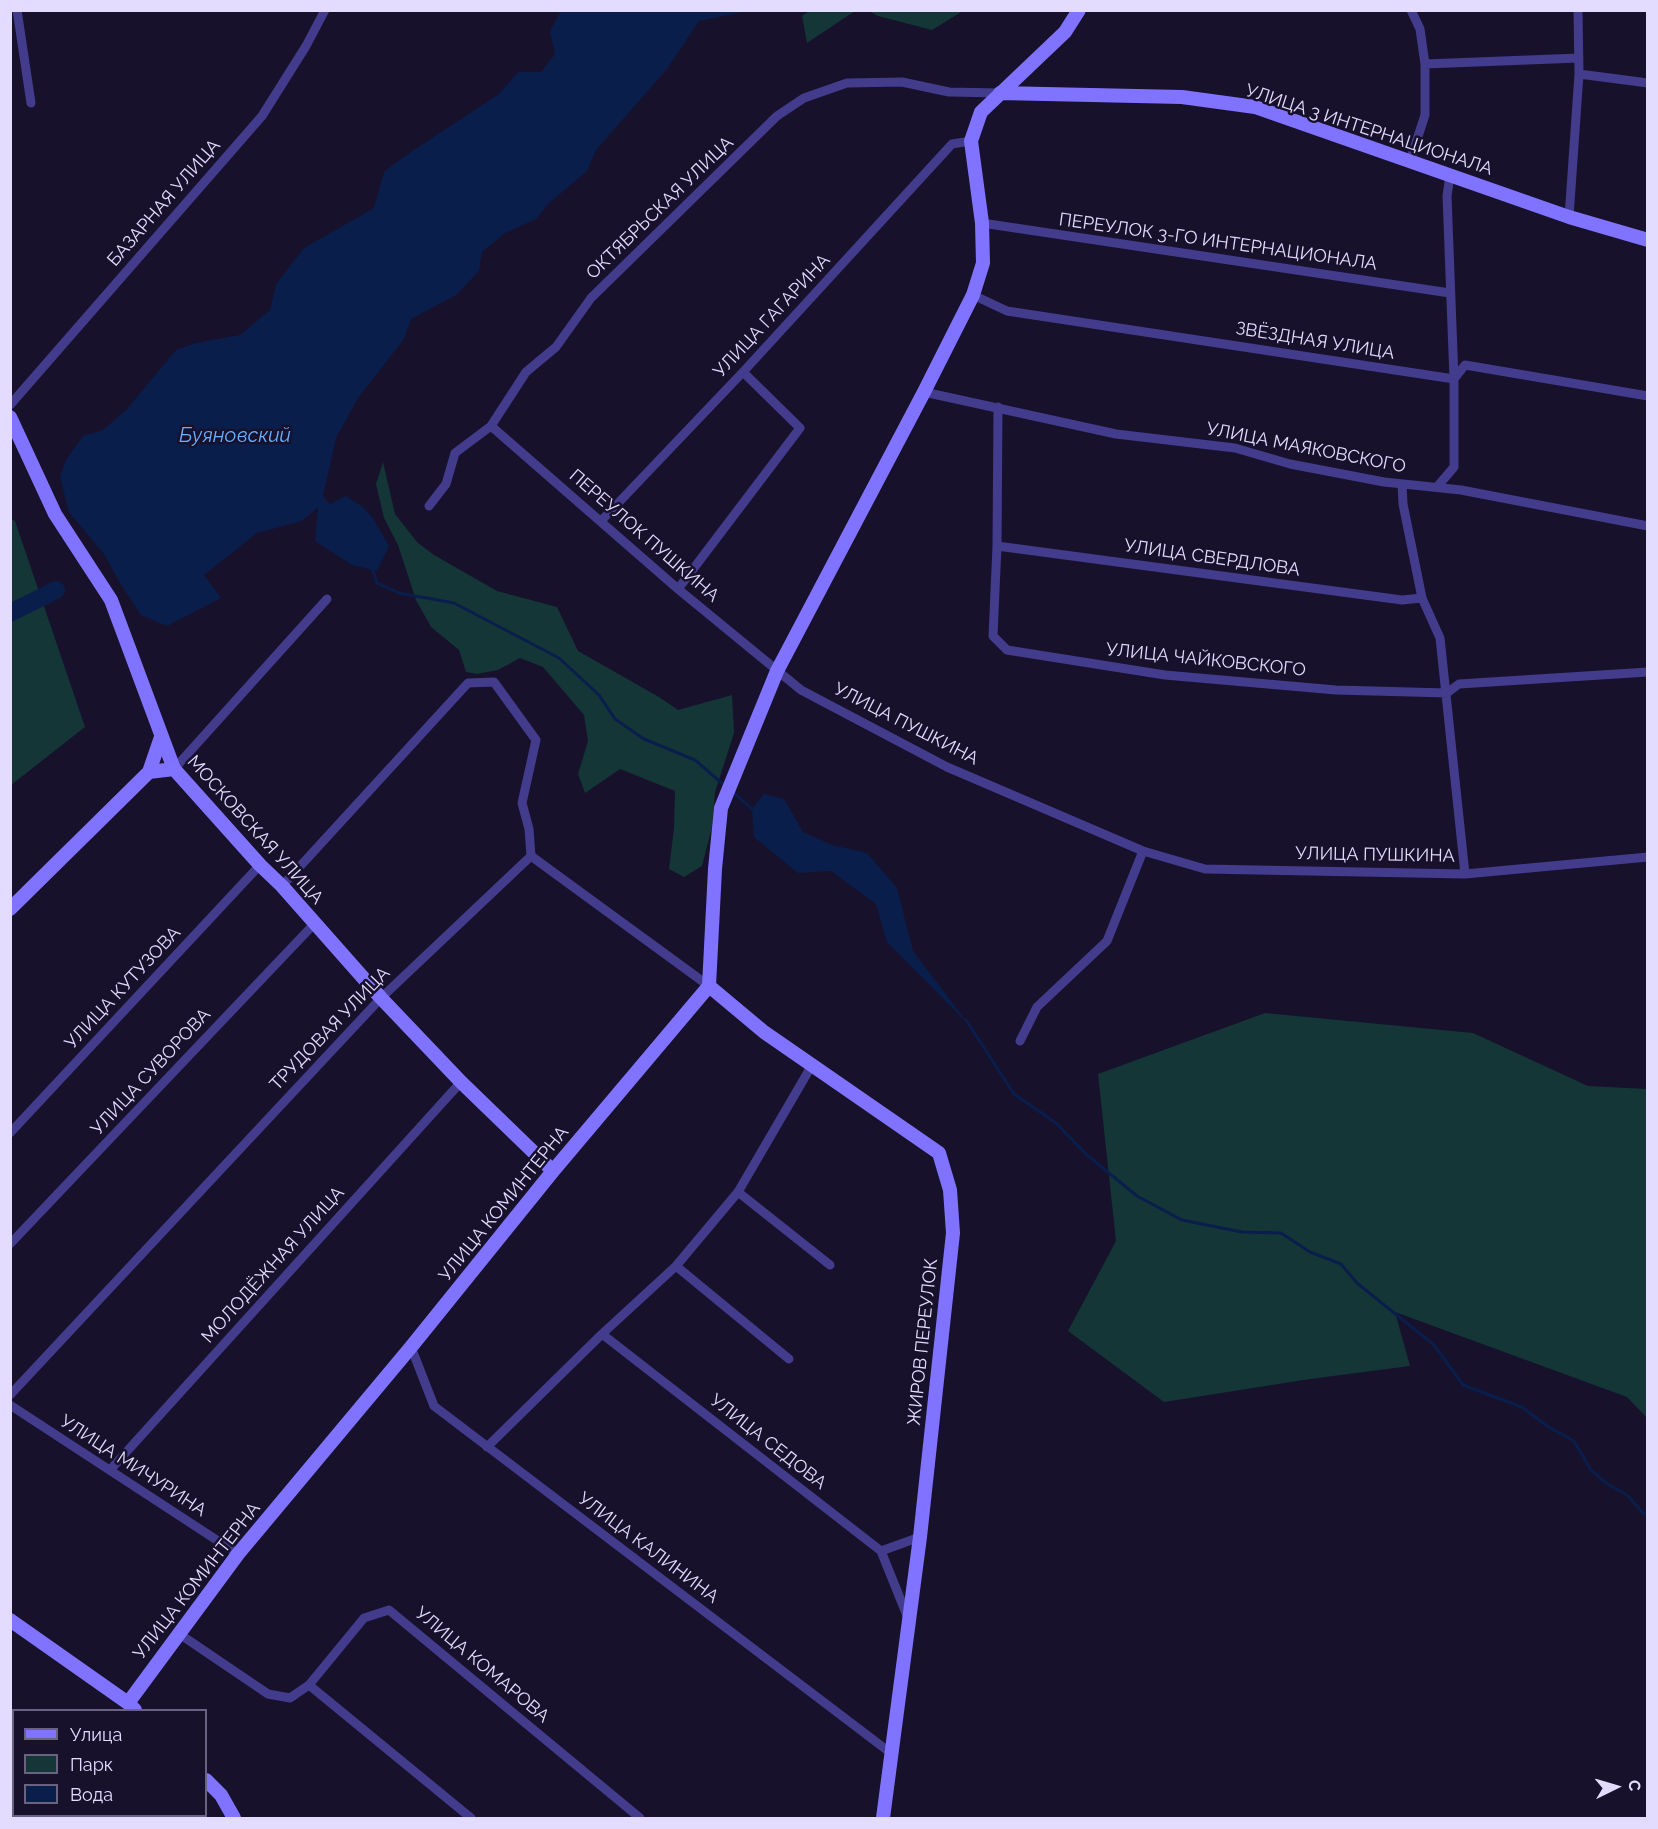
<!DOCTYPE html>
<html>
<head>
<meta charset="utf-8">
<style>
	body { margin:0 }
	#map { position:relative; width:1658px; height:1829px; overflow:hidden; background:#17112c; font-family:Raleway,sans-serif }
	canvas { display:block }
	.frame { position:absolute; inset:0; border:12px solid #e3dcff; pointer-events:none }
	.legend { position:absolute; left:12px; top:1709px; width:195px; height:108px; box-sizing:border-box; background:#17112c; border:2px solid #696280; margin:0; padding:8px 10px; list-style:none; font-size:18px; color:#e3dcff }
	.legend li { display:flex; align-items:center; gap:12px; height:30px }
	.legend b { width:30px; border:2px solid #696280 }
	.north { position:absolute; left:1586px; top:1757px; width:60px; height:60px; -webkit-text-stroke:4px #17112c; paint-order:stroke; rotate:85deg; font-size:16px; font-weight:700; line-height:24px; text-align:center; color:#e3dcff }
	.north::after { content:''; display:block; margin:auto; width:21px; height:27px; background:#e3dcff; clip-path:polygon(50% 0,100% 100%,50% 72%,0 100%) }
</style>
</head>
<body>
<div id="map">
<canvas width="1658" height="1829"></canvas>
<div class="frame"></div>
<ul class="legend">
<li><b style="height:8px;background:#8073ff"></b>Улица</li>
<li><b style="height:16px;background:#143637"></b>Парк</li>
<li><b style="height:16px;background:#0a1e4c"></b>Вода</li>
</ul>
<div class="north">С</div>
</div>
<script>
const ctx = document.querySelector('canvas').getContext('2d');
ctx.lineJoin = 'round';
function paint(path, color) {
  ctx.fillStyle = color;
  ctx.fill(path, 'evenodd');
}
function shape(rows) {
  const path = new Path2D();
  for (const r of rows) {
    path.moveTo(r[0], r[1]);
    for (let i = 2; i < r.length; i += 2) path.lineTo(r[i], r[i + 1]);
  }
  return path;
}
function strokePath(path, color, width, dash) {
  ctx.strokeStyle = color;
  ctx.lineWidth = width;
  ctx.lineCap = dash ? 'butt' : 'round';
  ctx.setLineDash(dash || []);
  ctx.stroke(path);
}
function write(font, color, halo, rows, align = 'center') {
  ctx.font = font + ' Raleway,sans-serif';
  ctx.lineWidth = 5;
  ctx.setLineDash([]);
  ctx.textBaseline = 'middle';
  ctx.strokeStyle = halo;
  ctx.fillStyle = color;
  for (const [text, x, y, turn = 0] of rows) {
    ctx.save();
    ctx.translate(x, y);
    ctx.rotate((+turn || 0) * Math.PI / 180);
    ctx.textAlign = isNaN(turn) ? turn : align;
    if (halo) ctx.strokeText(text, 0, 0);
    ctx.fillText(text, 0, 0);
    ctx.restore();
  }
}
const green = shape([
	[809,11,809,10,855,11,807,43,802,16],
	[869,11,963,11,932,30,878,16],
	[383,462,395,514,417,542,434,555,497,591,557,607,578,651,659,697,678,710,732,695,734,733,715,792,712,827,702,866,684,877,669,869,674,828,675,791,620,769,585,793,578,774,588,741,584,715,543,667,520,658,498,670,477,674,466,672,459,650,431,627,416,600,398,545,384,518,376,484],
	[11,519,15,521,85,727,11,785],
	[1265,1013,1473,1033,1588,1086,1647,1089,1647,1418,1627,1397,1395,1312,1410,1366,1310,1379,1164,1402,1068,1331,1116,1241,1098,1074]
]);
const water = shape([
	[561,11,748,11,699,21,667,69,596,150,587,171,548,204,536,219,505,233,482,252,479,271,456,295,411,319,404,339,358,398,336,438,323,496,330,504,346,496,363,507,372,517,389,546,377,571,352,565,315,541,318,507,302,521,257,533,204,575,221,598,167,626,141,615,120,583,104,554,69,512,60,477,66,460,83,436,103,430,127,409,176,350,196,343,240,335,270,310,276,284,304,248,374,208,384,172,402,158,499,94,518,72,541,72,555,54,550,31],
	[764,794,784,799,803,832,832,845,867,853,897,888,913,951,970,1026,887,942,876,904,831,871,798,873,754,837,752,809]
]);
const stream = shape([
	[372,568,377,583,399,593,454,603,559,658,599,695,615,719,644,739,695,760,725,786],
	[733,792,752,809],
	[966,1020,1014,1094,1056,1123,1087,1155,1137,1196,1182,1220,1242,1232,1281,1233,1310,1252,1341,1264,1357,1283,1434,1345,1463,1385,1522,1407,1547,1426,1574,1441,1591,1470,1606,1483,1627,1495,1644,1514,1648,1515]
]);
const river = shape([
	[10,613,56,590]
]);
const street = shape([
	[17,10,31,103],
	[1425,64,1579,58],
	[1579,74,1648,83],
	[1410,161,1425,115,1425,64,1420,29,1411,10],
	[1569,217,1579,74,1578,10],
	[982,223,1450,293],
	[973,295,1007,311,1454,379,1465,365,1648,396],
	[924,392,1116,434,1235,448,1290,464,1384,482,1461,490,1648,526],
	[10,405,262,116,306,46,325,10],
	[998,407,997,546,993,636,1007,650,1165,675,1336,690,1447,693,1459,684,1648,672],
	[491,426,678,589,801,690,947,767,1143,851,1205,869,1465,874,1648,857],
	[1402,484,1403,504,1422,598,1440,638,1465,874],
	[1437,487,1454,467,1454,379,1447,196,1450,175],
	[429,506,446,484,455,453,491,426,526,372,556,347,591,298,777,116,804,98,847,83,902,82,949,92,1000,93],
	[601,521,743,372,952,144,971,141],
	[997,546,1402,600,1422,598],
	[678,589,800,428,743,372],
	[174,769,327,599],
	[531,856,709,986],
	[282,886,468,683,494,682,536,740,522,803,529,829,531,856],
	[1020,1041,1037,1007,1107,941,1143,851],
	[10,1133,260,865],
	[738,1192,830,1265],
	[10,1244,315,923],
	[676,1266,789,1359],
	[602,1334,881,1551,920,1537],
	[411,1347,434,1406,892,1754],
	[10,1395,381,998,531,856],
	[10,1405,238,1554],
	[487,1447,602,1334,676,1266,738,1192,812,1065],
	[110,1470,461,1082],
	[881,1551,908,1618],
	[178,1633,268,1694,290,1698,309,1685,364,1618,389,1610,640,1818],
	[309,1685,471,1818]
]);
const secondary = shape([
	[1000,93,1182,97,1255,107,1569,217,1648,240],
	[10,417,55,514,111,600,174,769,260,865,282,886,381,998,461,1082,553,1171],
	[149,772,161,737],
	[10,909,149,772,174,769],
	[709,986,764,1032,939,1153,950,1190,953,1233,920,1537,883,1818],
	[10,1620,128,1703,135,1710],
	[128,1703,238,1554,411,1347,553,1171,709,986,715,869,721,808,777,671,924,392,973,295,983,263,982,223,971,141,981,112,1065,32,1079,10],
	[206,1780,221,1795,234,1818]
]);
const streetNames = [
	["УЛИЦА 3 ИНТЕРНАЦИОНАЛА",1369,130,18],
	["БАЗАРНАЯ УЛИЦА",164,203,-49],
	["ОКТЯБРЬСКАЯ УЛИЦА",660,208,-44],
	["ПЕРЕУЛОК 3-ГО ИНТЕРНАЦИОНАЛА",1218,242,8],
	["УЛИЦА ГАГАРИНА",772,316,-47],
	["ЗВЁЗДНАЯ УЛИЦА",1315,341,9],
	["УЛИЦА МАЯКОВСКОГО",1306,448,11],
	["ПЕРЕУЛОК ПУШКИНА",644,536,41],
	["УЛИЦА СВЕРДЛОВА",1212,558,8],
	["УЛИЦА ЧАЙКОВСКОГО",1206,660,6],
	["УЛИЦА ПУШКИНА",906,724,27],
	["МОСКОВСКАЯ УЛИЦА",255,830,48],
	["УЛИЦА ПУШКИНА",1375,855,1],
	["УЛИЦА КУТУЗОВА",123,988,-47],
	["ТРУДОВАЯ УЛИЦА",330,1029,-46],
	["УЛИЦА СУВОРОВА",151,1072,-47],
	["УЛИЦА КОМИНТЕРНА",504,1204,-51],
	["МОЛОДЁЖНАЯ УЛИЦА",273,1265,-48],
	["ЖИРОВ ПЕРЕУЛОК",923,1342,-84],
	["УЛИЦА СЕДОВА",768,1442,38],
	["УЛИЦА МИЧУРИНА",133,1466,33],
	["УЛИЦА КАЛИНИНА",648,1548,37],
	["УЛИЦА КОМИНТЕРНА",197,1581,-52],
	["УЛИЦА КОМАРОВА",482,1665,40]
];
const waterNames = [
	["Буяновский",235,436]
];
paint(green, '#143637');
paint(water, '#0a1e4c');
strokePath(stream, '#0a1e4c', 3);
strokePath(river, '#0a1e4c', 18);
strokePath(street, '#433b8c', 9);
strokePath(secondary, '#8073ff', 14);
write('18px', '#e3dcff', '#17112c', streetNames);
write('italic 20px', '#6ab0ff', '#17112c', waterNames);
</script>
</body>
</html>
